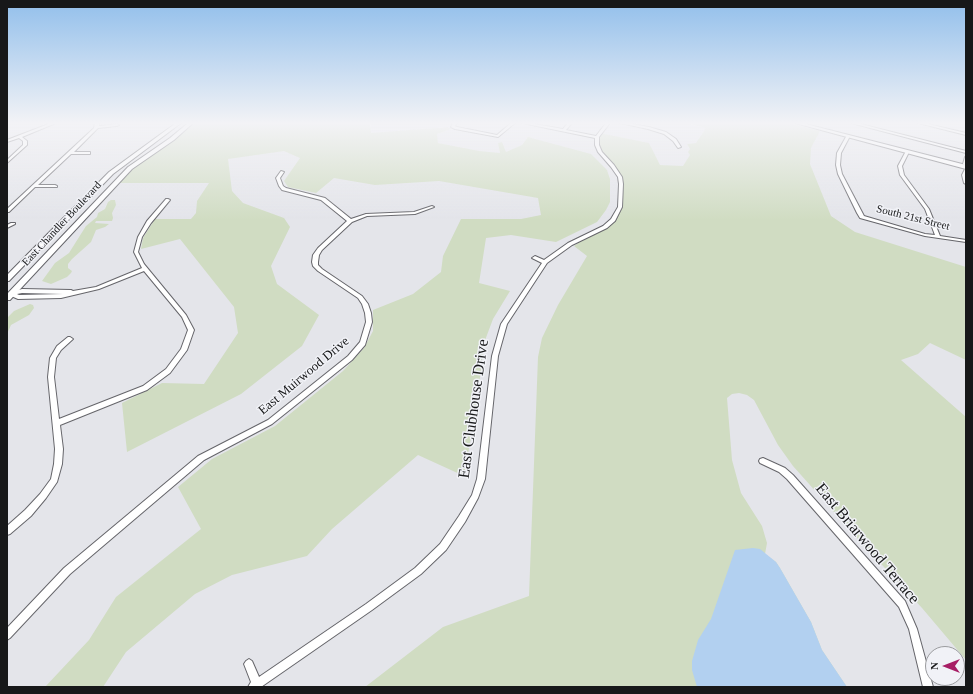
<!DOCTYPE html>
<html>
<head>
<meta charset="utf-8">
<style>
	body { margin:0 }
	#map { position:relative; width:973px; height:694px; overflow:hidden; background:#e4e5ea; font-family:"Times New Roman",serif }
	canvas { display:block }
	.frame { position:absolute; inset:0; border:8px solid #171819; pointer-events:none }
	.north { position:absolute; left:925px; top:646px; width:40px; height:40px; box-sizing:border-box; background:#f1f2f7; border:1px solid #9a9b9e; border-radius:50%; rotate:270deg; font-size:11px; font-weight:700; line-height:16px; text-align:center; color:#171819 }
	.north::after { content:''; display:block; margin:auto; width:14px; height:18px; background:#a71e65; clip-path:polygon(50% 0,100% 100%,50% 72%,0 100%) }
</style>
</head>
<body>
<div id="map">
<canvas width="973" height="694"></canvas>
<div class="frame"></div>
<div class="north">N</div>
</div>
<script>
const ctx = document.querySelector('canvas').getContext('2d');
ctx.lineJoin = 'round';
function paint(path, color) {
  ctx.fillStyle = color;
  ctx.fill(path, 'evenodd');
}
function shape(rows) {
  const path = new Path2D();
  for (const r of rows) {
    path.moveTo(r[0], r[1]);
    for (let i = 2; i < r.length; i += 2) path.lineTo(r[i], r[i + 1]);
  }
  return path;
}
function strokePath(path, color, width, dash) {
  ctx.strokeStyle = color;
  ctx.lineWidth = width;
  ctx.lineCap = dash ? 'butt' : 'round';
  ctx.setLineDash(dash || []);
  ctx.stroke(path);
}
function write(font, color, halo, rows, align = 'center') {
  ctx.font = font + ' "Times New Roman",serif';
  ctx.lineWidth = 3;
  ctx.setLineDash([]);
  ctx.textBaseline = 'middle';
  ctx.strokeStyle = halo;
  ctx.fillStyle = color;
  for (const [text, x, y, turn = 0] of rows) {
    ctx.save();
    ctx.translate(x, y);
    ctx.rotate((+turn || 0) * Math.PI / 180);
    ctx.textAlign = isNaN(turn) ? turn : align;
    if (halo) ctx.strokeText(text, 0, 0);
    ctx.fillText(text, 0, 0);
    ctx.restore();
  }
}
const green = shape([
	[193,123,370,123,371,133,448,127,451,129,437,134,438,143,479,151,500,153,498,143,502,142,506,152,522,145,528,137,591,154,607,170,610,179,610,202,606,210,597,222,556,242,511,235,486,238,479,283,510,291,493,319,484,343,476,410,464,476,418,455,332,529,307,556,232,575,195,594,126,652,103,687,45,687,89,640,116,597,201,529,178,487,212,459,275,426,343,371,364,348,373,331,373,310,413,294,441,272,443,256,461,219,521,219,541,215,538,198,439,181,375,185,334,178,316,193,288,187,284,181,300,158,284,151,228,159,232,191,243,203,284,218,290,227,271,266,277,284,319,315,302,346,241,394,127,452,122,403,162,383,204,384,238,333,234,307,180,239,141,249,143,238,155,219,191,219,196,213,197,201,209,183,118,183,142,161,181,133],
	[687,123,788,123,820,131,811,148,810,164,831,216,855,232,966,267,966,360,930,343,918,354,901,360,966,417,966,660,922,608,858,539,793,466,778,445,754,400,747,395,739,393,732,394,727,398,732,460,741,493,762,526,767,543,765,554,776,562,780,568,811,622,822,650,847,687,365,687,443,627,529,596,538,357,542,338,558,305,587,256,574,246,588,236,605,227,620,207,620,177,600,152,597,141,600,133,649,143,660,165,683,166,690,155,688,152,690,149,687,144,696,143,706,128],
	[111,200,115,200,116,205,112,213,113,218,112,221,96,221,95,223,109,224,105,227,96,230,91,242,72,259,68,264,68,268,72,271,71,273,67,277,51,284,42,281,55,263,69,253,86,226,97,217,98,213,105,209,108,202],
	[30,304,33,305,34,308,29,315,11,325,7,334,8,317,14,311]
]);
const water = shape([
	[753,548,760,549,776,562,780,568,811,622,822,650,847,687,697,687,692,670,692,661,698,640,711,619,735,550]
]);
const street = shape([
	[51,123,56,123,22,137,27,141,27,145,7,163,7,160,23,145,23,141,19,138,7,142,7,140,51,123],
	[95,123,99,123,99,126,117,124,119,125,117,126,98,128,74,152,90,152,90,154,71,154,38,185,55,185,57,186,57,187,35,187,9,212,7,212,7,209,94,128,95,123],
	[453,123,457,123,455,126,457,127,497,135,511,123,515,123,498,137,455,129,451,127,453,123],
	[522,123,529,123,563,129,568,123,572,123,566,130,596,136,606,123,610,123,599,137,599,145,602,152,614,165,622,177,623,184,622,207,615,221,607,228,572,245,547,263,507,324,498,356,485,479,478,498,465,522,446,550,421,574,372,610,261,687,248,687,251,682,244,664,246,661,249,659,252,661,259,677,366,604,415,568,440,544,459,516,472,495,477,479,492,356,501,324,542,263,532,258,535,256,544,260,568,243,603,226,611,219,618,207,619,184,618,177,611,167,598,152,595,145,595,138,522,123],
	[620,123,627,123,649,127,666,132,676,139,681,147,678,148,673,141,664,134,648,129,620,123],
	[851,123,857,123,966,151,966,153,851,123],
	[918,123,924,123,966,133,966,135,918,123],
	[847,135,850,136,841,153,840,165,842,174,864,216,925,234,935,235,925,209,900,175,898,166,906,151,908,151,909,152,902,166,904,175,929,209,940,236,966,240,966,242,925,236,860,218,857,213,838,174,836,165,837,153,847,135],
	[965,157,966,157,966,167,965,167,963,164,965,157],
	[965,169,966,169,966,184,964,183,962,175,965,169],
	[281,171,284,172,280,178,283,186,286,188,325,198,351,219,366,214,414,212,432,206,434,207,415,214,367,216,352,222,322,250,319,255,318,262,318,265,322,269,362,296,368,304,371,313,372,322,365,345,352,360,272,424,204,460,70,574,10,638,7,640,7,628,64,568,198,456,268,420,348,356,360,342,366,322,365,313,362,304,358,298,318,271,313,266,312,262,313,255,318,248,347,221,321,200,282,190,279,186,276,178,281,171],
	[166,199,168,199,170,200,151,223,142,237,138,252,144,264,186,315,194,330,187,350,170,373,147,390,60,425,63,449,62,464,57,482,46,498,31,516,10,534,7,535,7,526,25,510,40,494,51,479,54,464,55,449,48,377,50,358,57,346,68,337,70,337,73,339,61,350,56,358,54,377,59,419,143,386,166,369,181,349,188,330,182,317,144,271,99,289,61,298,18,299,9,295,8,294,9,293,22,289,71,290,73,291,96,287,142,268,134,252,138,237,147,221,166,199],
	[22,293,63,294,19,295,17,294,22,293],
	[11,223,15,223,15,224,7,228,7,225,11,223],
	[763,458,785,468,793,475,905,601,917,629,933,687,923,687,909,629,899,607,787,479,779,472,760,463,759,461,760,459,763,458]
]);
const secondary = shape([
	[176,123,181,123,113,174,9,281,7,281,7,275,109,172,176,123],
	[188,123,193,123,174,140,132,169,10,300,7,300,7,294,128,167,170,138,188,123],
	[795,123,802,123,966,165,966,169,795,123]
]);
const farStreetnames = [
	["South 21st Street",913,218,14],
	["East Chandler Boulevard",62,224,-47]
];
const streetNames = [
	["East Muirwood Drive",304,376,-40]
];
const nearStreetnames = [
	["East Clubhouse Drive",474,409,-82],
	["East Briarwood Terrace",867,544,50]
];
paint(green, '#d0dcc2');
paint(water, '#b2d0f0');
strokePath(street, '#65656a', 2);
strokePath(secondary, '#65656a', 2);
paint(street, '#fff');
paint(secondary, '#fff');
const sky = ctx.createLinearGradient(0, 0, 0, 220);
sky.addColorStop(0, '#92bfeb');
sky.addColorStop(0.56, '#f3f3f6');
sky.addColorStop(1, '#f3f3f600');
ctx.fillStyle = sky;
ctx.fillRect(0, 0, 973, 220);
write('11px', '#171819', '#f1f2f7', farStreetnames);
write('13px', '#171819', '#f1f2f7', streetNames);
write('16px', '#171819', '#f1f2f7', nearStreetnames);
</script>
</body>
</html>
